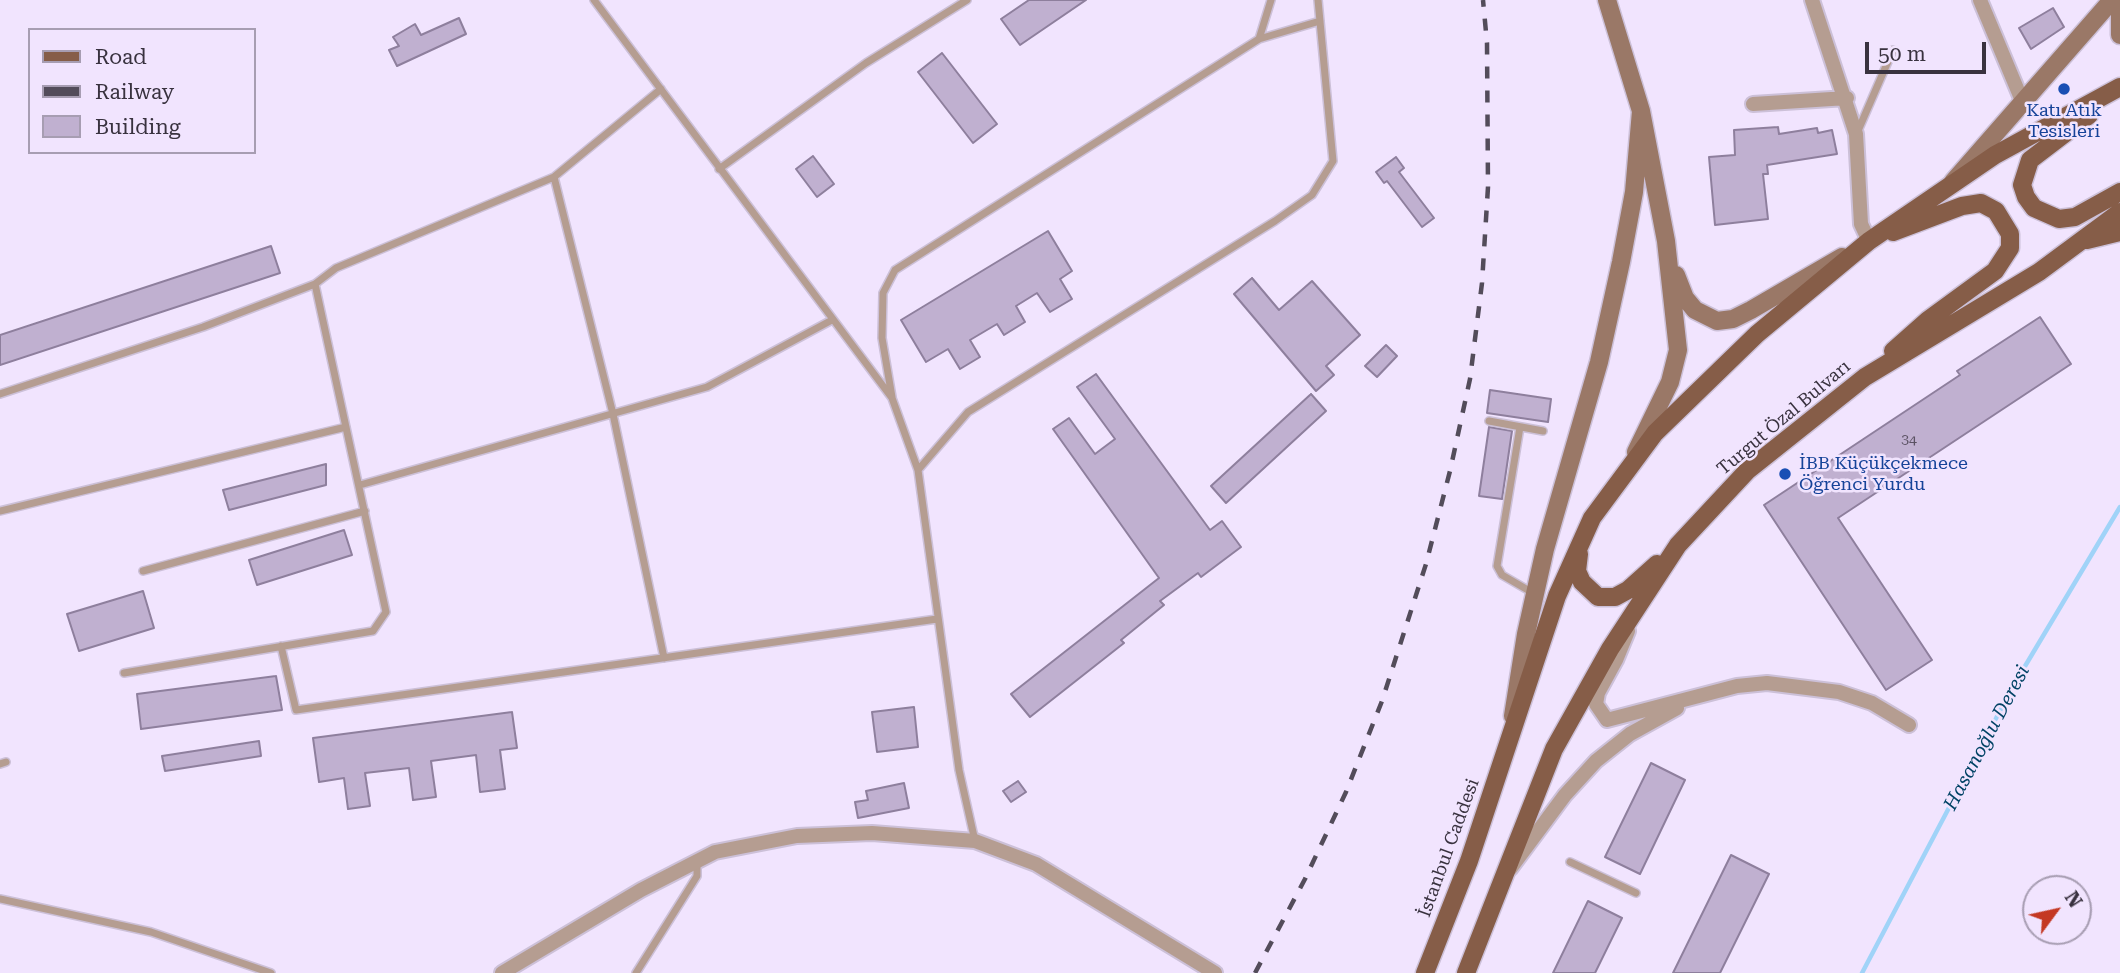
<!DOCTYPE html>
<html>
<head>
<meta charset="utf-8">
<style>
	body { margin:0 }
	#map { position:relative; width:2120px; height:973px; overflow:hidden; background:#f1e4fe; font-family:"Roboto Serif",serif }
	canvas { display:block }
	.legend { position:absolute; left:28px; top:28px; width:228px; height:126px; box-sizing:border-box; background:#f1e4fe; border:2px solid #a79db2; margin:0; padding:9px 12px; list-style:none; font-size:21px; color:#39323f }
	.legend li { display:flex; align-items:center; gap:14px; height:35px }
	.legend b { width:35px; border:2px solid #a79db2 }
	.north { position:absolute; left:2022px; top:875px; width:70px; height:70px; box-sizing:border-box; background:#f1e4fe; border:2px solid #a79db2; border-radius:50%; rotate:57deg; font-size:19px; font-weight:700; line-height:28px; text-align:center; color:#39323f }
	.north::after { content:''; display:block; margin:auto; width:24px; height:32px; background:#c43823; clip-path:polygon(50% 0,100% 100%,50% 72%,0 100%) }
	.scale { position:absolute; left:1865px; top:42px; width:121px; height:32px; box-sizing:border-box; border:4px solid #39323f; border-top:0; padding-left:9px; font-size:21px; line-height:24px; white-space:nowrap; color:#39323f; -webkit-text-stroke:5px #f1e4fe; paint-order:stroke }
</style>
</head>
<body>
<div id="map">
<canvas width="2120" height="973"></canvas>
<ul class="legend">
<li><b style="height:9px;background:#865d48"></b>Road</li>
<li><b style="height:9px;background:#534c5a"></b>Railway</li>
<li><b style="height:19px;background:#c0b0d0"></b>Building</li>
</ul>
<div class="north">N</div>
<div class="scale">50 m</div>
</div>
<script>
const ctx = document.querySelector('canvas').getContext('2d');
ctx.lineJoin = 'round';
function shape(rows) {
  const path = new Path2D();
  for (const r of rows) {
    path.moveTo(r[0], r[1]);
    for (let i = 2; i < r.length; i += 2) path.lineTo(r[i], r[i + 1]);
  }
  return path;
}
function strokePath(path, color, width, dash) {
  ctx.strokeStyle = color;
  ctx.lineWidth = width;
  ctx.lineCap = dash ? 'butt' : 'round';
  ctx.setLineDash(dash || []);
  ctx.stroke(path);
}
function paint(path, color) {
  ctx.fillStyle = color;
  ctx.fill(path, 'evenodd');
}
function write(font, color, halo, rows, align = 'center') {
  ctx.font = font + ' "Roboto Serif",serif';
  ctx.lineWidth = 5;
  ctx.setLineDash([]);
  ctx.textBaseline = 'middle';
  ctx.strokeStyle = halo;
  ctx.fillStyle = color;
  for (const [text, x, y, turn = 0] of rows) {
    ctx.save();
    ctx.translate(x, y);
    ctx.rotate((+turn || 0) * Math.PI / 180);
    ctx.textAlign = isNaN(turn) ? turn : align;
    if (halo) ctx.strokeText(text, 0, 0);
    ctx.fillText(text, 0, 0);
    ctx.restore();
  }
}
const stream = shape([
	[1862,973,2012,688,2120,507]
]);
const building = shape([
	[1029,0,1086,0,1020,45,1001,19,1029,0],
	[2053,8,2064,27,2031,49,2019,28,2053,8],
	[459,18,466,34,397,66,389,50,399,46,393,37,415,24,421,35,459,18],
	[942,53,997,124,973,143,918,72,942,53],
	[1778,127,1779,134,1817,128,1818,133,1832,130,1837,154,1767,165,1768,174,1763,174,1768,219,1715,225,1709,157,1735,155,1734,130,1778,127],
	[813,156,834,184,817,197,796,169,813,156],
	[1396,157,1404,168,1399,172,1434,218,1422,227,1387,181,1384,183,1376,172,1396,157],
	[1048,231,1072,271,1060,279,1072,299,1050,312,1037,293,1016,306,1025,322,1004,335,997,324,970,340,980,357,960,369,948,349,926,362,901,320,1048,231],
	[271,246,280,273,0,365,0,335,271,246],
	[1252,278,1279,310,1312,281,1360,335,1326,366,1334,375,1316,391,1234,294,1252,278],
	[2040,317,2071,364,1838,518,1932,660,1886,690,1764,505,1960,375,1957,371,2040,317],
	[1386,345,1397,356,1377,377,1365,366,1386,345],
	[1096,374,1210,530,1222,521,1241,547,1201,577,1198,573,1160,601,1164,605,1121,640,1124,643,1030,717,1011,694,1159,578,1053,429,1069,418,1095,454,1115,439,1077,387,1096,374],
	[1490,390,1551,399,1548,422,1487,413,1490,390],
	[1311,394,1326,411,1226,503,1211,486,1311,394],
	[1489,427,1512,431,1502,499,1479,496,1489,427],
	[326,464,326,485,229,510,223,490,326,464],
	[344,530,352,555,257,585,249,560,344,530],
	[143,591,154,628,79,651,67,614,143,591],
	[276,676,282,710,141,729,137,694,276,676],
	[914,707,918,747,877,752,872,712,914,707],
	[512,712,517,748,500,750,505,789,480,792,476,755,431,761,436,797,413,800,409,768,365,773,370,806,348,809,344,778,319,782,313,738,512,712],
	[259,741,261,756,165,771,162,756,259,741],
	[1651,763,1685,780,1640,874,1605,857,1651,763],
	[1018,781,1026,792,1011,802,1003,791,1018,781],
	[904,783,909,808,858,818,855,802,868,800,866,791,904,783],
	[1731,855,1769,874,1720,973,1673,973,1731,855],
	[1588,901,1622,918,1595,973,1553,973,1588,901]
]);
const lane = shape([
	[594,0,892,398,918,470,959,770,975,841],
	[1259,39,1271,0],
	[1857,133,1893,50],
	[719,169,866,63,967,0],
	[554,177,613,414,664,658],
	[0,394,203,327,315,284],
	[892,397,882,338,883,293,895,270,1259,39,1320,21],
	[1489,421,1543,431],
	[1520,427,1497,566,1502,575,1533,593],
	[918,470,968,412,1275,221,1312,195,1333,161,1318,0],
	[360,485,707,387,832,320],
	[0,511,346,427],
	[143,571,365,511],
	[281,646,296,710,937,619],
	[124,673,373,631,386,612,315,284,336,268,554,177,661,89],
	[0,764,6,762],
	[1570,862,1636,893],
	[0,899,151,932,271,973],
	[636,973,697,876,697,862]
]);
const street = shape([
	[1812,0,1856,134,1861,224,1869,241],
	[1980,0,2023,103],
	[1753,104,1847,98],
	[1628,631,1616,660,1598,693,1596,704,1607,720,1737,686,1767,683,1839,692,1872,703,1909,725],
	[1510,869,1565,795,1596,761,1630,734,1677,708],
	[502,973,641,890,715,852,797,836,872,833,975,841,1036,864,1215,973]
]);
const secondary = shape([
	[1607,0,1641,111,1666,241,1678,350,1670,382,1636,452],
	[2120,10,2120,35],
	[1953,182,2112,0],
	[1676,275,1685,298,1695,310,1717,321,1733,319,1751,310,1842,257],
	[1513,716,1526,634,1545,549,1599,362,1621,262,1634,192,1641,111]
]);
const primary = shape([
	[2089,115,2030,160,2022,185,2026,197,2034,208,2059,219,2075,217,2120,192],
	[1893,232,1962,206,1981,203,1996,211,2010,234,2010,248,1995,271,1928,320,1893,351],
	[2087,240,2120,232],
	[1579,554,1577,571,1582,582,1598,597,1615,597,1628,590,1657,564],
	[1425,973,1469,861,1557,596,1592,518,1655,433,1757,334,1869,241,1995,155,2120,87],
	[1466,973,1554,749,1610,649,1678,545,1747,471,1865,377,2039,272,2120,212]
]);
const rail = shape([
	[1255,973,1305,879,1346,792,1382,701,1426,564,1450,471,1470,379,1482,283,1488,187,1487,43,1483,0]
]);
const markers = [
	[2064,89,7,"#1a4fb4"],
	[1785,474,7,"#1a4fb4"]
];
const numberNames = [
	["34",1909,440]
];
const transitNames = [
	["Katı Atık",2064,111],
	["Tesisleri",2064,132],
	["İBB Küçükçekmece",1799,464,"left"],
	["Öğrenci Yurdu",1799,485,"left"]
];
const streetNames = [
	["Turgut Özal Bulvarı",1784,418,-40],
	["İstanbul Caddesi",1449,848,-70]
];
const waterNames = [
	["Hasanoğlu Deresi",1987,738,-62]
];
strokePath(stream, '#a0d3f8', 4.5);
paint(building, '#c0b0d0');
strokePath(building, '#8e7f9d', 2);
strokePath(lane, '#ccc0d8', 10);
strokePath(street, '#ccc0d8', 18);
strokePath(secondary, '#ccc0d8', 21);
strokePath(primary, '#ccc0d8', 21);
strokePath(lane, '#b59d91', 7);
strokePath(street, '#b59d91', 14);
strokePath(secondary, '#9a7867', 18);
strokePath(primary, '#865d48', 18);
strokePath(rail, '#534c5a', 4.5, [12, 12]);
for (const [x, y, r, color] of markers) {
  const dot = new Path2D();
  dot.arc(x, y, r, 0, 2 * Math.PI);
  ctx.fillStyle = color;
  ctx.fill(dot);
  strokePath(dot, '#f1e4fe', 2.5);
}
write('14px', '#5b5263', null, numberNames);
write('18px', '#164399', '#f1e4fe', transitNames);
write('18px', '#39323f', '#f1e4fe', streetNames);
write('italic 19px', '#024366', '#f1e4fe', waterNames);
</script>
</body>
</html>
